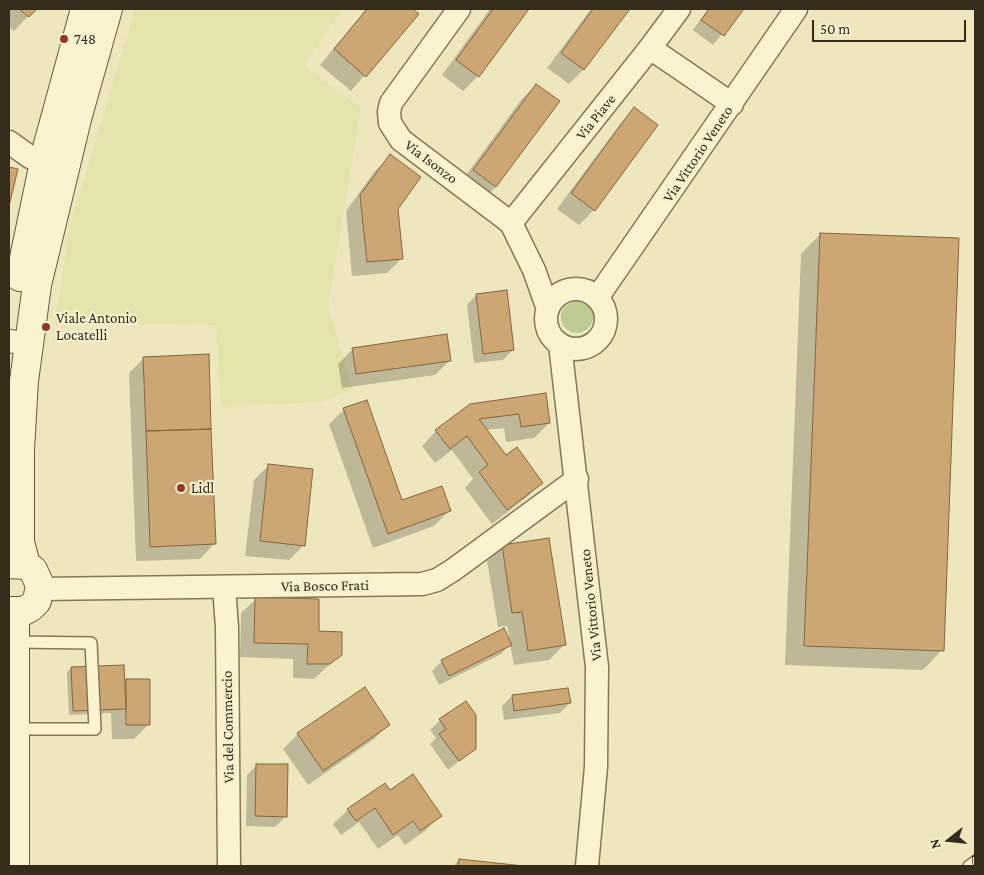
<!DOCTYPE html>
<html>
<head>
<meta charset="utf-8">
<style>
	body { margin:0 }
	#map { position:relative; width:984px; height:875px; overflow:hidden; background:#eee7be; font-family:"Crimson Pro",serif }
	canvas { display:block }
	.frame { position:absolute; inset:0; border:10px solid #352c1b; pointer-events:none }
	.north { position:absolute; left:924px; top:815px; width:50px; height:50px; -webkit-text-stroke:4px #f5f0cd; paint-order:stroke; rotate:254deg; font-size:14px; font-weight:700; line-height:20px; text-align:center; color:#352c1b }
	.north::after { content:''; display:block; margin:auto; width:18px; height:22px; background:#352c1b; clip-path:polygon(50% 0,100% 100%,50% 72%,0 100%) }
	.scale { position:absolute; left:812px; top:20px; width:154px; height:22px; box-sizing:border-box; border:2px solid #352c1b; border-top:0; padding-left:6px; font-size:15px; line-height:18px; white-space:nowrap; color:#352c1b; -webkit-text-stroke:4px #f5f0cd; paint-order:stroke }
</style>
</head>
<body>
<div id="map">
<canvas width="984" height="875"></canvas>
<div class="frame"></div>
<div class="north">N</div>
<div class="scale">50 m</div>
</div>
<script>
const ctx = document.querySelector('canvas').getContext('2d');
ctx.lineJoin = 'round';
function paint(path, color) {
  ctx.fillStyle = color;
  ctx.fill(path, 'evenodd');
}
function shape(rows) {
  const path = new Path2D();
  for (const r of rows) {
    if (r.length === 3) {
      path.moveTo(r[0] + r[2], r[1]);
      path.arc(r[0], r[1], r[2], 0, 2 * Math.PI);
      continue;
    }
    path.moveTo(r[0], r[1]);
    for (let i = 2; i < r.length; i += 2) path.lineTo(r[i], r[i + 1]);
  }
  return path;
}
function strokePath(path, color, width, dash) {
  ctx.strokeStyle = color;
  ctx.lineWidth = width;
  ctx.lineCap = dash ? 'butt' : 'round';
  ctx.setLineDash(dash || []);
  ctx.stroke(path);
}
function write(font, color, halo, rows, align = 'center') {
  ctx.font = font + ' "Crimson Pro",serif';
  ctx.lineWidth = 4.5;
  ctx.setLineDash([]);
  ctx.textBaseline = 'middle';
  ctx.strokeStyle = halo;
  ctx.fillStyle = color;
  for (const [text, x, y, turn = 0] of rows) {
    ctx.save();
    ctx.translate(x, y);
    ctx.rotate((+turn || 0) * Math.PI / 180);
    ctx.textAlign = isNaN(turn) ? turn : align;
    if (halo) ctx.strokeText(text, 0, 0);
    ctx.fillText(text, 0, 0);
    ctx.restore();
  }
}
const farmland = shape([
	[135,9,342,9,304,66,361,108,328,307,353,389,320,402,221,407,216,325,55,324,69,230]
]);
const green = shape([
	[577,317,16]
]);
const shadow = shape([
	[9,9,35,9,14,31,9,27],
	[366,9,411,9,417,14,351,91,320,65],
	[490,9,528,9,478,76,463,91,442,75],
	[591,9,628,9,583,70,569,84,547,68],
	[708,9,742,9,713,45,693,30],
	[536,85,496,187,481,201,459,185,521,100],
	[634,109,656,125,594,210,579,225,557,209,620,124],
	[390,156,402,258,387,273,352,276,346,211,375,171],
	[820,234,942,650,923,670,785,665,801,254],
	[476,295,513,350,503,360,474,363,467,305],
	[353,349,450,360,435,375,342,388,338,364],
	[144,358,214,544,200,559,136,561,129,373],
	[545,394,549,423,534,438,506,442,504,428,486,430,506,457,541,483,527,497,492,524,465,488,473,479,452,450,435,463,422,446,436,431],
	[344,410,401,501,449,511,434,526,373,548,329,424],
	[269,465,304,545,289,560,245,556,254,480],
	[502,546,564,645,549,660,514,665,510,644,501,654,439,685,432,671,442,661,510,641,507,626,498,627,487,561],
	[256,599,317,632,340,655,314,679,293,678,293,659,240,657,241,613],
	[71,668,124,683,126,680,149,724,134,739,112,739,111,713,69,715,67,673],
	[567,689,570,703,560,713,504,720,502,706,512,696],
	[440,720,475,748,448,770,430,744,436,738,430,730],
	[389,724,374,739,308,785,283,749,298,734],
	[257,765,285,817,275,827,246,826,247,775],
	[390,792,440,816,425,831,405,845,398,835,378,849,359,822,341,835,333,824,348,810],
	[459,860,513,866,453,866]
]);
const building = shape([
	[19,9,37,9,29,17,19,9],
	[367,9,413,9,419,14,366,77,334,49,367,9],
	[493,9,529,9,479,77,456,60,493,9],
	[593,9,630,9,584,70,561,53,593,9],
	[709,9,744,9,724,36,701,20,709,9],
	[536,84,560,101,496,187,473,170,536,84],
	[634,107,658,125,595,211,571,193,634,107],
	[390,154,421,177,398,209,403,259,367,262,360,195,390,154],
	[9,167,18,169,9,206,9,167],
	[820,233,959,238,944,651,804,646,820,233],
	[507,290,514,350,483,354,476,294,507,290],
	[447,334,451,361,356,374,352,348,447,334],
	[209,354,211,429,146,431,143,357,209,354],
	[546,393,550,423,521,427,519,414,479,419,506,455,517,447,543,483,507,510,479,472,488,465,467,436,450,449,435,430,470,404,546,393],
	[367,400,402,500,442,486,451,511,388,534,343,408,367,400],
	[211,429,216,544,150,547,146,431,211,429],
	[268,464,313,469,305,546,260,541,268,464],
	[549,538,566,645,528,651,522,612,512,613,502,545,549,538],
	[255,597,319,599,319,631,342,632,342,655,330,664,307,664,308,644,254,643,255,597],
	[504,628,512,645,449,676,441,660,504,628],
	[124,665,126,709,73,711,71,667,124,665],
	[126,679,150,679,150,725,126,725,126,679],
	[365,687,390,725,323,771,297,733,365,687],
	[568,688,571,703,514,711,512,695,568,688],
	[466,701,476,715,476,749,459,761,439,734,446,729,439,719,466,701],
	[256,764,288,764,287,817,255,816,256,764],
	[413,774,442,816,420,831,413,821,393,835,375,808,356,821,347,809,385,783,390,790,413,774],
	[459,859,524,866,458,866,459,859]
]);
const lane = shape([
	[15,642,91,643,95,729,16,729],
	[969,866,975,862]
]);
const street = shape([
	[459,9,391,103,389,112,390,123,401,140,511,223,534,270,548,309],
	[650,48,732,104],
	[9,142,30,157,59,167],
	[511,223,650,48,679,9],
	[576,319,30],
	[597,298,796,9],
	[9,341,29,344],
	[560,344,597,667,596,767,587,866],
	[224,587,227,627,229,866],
	[40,589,422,584,437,580,453,570,577,479]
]);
const secondary = shape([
	[20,277,47,148,85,9],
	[26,565,20,542,20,450,24,381,37,285,77,119,108,9],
	[9,611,24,611,31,607,37,601,40,585,33,570,26,565,9,564],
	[15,612,15,866]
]);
const rail = shape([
	[975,866,975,857]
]);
const markers = [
	[64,39,5,"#953726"],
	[46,327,5,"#953726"],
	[181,488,5,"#953726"]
];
const poiNames = [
	["748",74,39],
	["Viale Antonio",56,318],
	["Locatelli",56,335],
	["Lidl",191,488]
];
const streetNames = [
	["Via Piave",596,117,-51],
	["Via Vittorio Veneto",698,154,-56],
	["Via Isonzo",431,162,37],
	["Via Bosco Frati",325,586,-1],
	["Via Vittorio Veneto",591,605,-96],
	["Via del Commercio",228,727,-91]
];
paint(farmland, '#e3e3ab');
paint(green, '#bbcb92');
paint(shadow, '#0003');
paint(building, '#cca673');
strokePath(building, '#85653c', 1);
strokePath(lane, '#867757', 14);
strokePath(street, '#867757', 25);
strokePath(secondary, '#67583a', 30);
strokePath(lane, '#f9f3d0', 11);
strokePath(street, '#f9f3d0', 22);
strokePath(secondary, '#f9f3d0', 28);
strokePath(rail, '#352c1b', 5.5);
strokePath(rail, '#f5f0cd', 4, [11]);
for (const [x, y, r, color] of markers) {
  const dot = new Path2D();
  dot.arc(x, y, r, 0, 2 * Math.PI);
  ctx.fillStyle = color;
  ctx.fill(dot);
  strokePath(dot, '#f5f0cd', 2);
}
write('15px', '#352c1b', '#f5f0cd', poiNames, 'left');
write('15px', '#352c1b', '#f5f0cd', streetNames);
</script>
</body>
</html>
